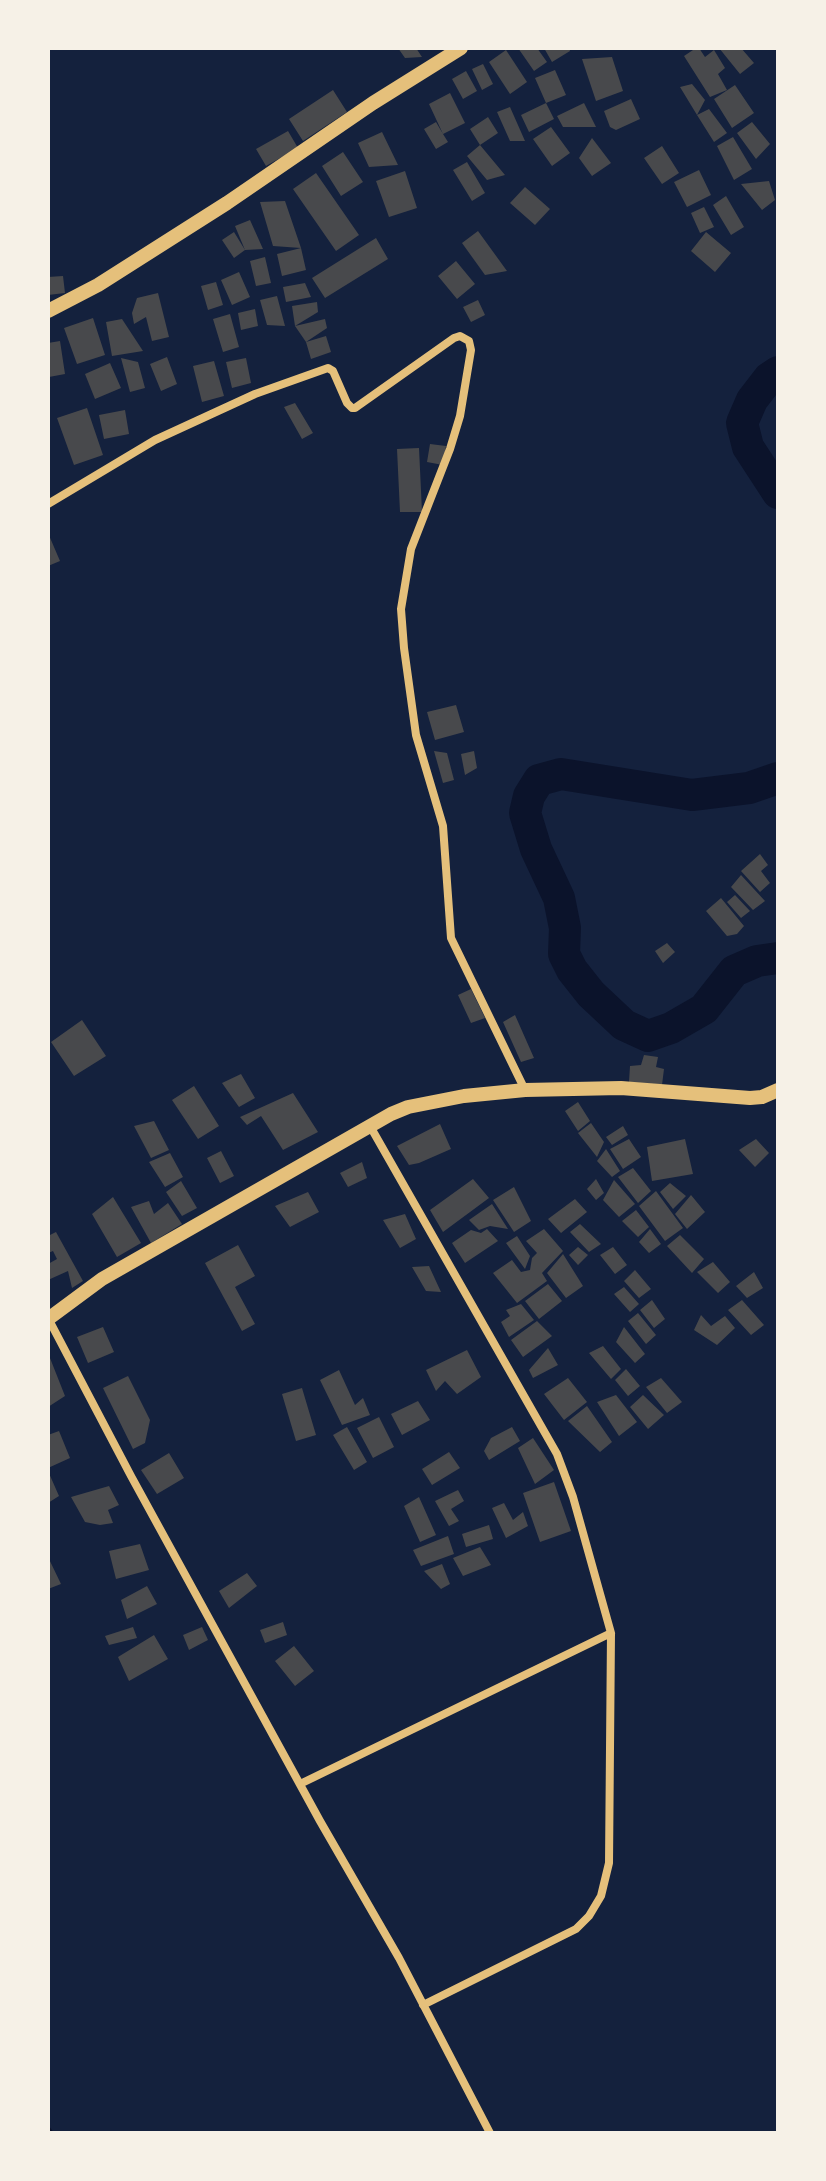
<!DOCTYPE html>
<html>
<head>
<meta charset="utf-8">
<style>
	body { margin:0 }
	#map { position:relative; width:826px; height:2181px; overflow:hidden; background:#14213d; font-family:"Work Sans",sans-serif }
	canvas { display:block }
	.frame { position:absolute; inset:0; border:50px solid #f6f1e7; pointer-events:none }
</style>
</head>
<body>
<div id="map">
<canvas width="826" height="2181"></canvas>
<div class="frame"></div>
</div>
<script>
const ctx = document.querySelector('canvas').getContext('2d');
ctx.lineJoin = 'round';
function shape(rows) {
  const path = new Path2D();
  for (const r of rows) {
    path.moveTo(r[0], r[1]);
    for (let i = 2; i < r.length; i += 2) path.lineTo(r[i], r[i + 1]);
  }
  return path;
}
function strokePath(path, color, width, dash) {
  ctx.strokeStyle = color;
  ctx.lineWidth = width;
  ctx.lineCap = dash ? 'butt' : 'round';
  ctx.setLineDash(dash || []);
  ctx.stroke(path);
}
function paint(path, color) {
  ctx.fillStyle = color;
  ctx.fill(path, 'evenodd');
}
const stream = shape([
	[48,2129,51,2133]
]);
const river = shape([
	[778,372,769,378,752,400,742,423,748,447,778,493],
	[778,778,749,788,692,795,561,774,539,780,529,796,525,813,536,849,559,898,565,928,564,954,572,970,591,994,624,1025,648,1036,671,1028,704,1009,734,971,757,961,778,958]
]);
const building = shape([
	[398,48,416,48,422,57,405,58],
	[518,48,537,48,547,62,534,71],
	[544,48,569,48,570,51,552,62],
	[696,48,699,48,705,57,714,50,725,68,718,74,727,90,710,97,684,56],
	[719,48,741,48,754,63,740,74],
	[506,50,527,82,510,94,489,62],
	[612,57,623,91,596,101,582,59],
	[483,64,493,84,482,90,472,69],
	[555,70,566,95,546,103,554,119,529,132,521,115,546,103,535,78],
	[466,71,477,91,463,99,452,79],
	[692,84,705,100,697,115,709,109,727,133,714,142,697,115,680,87],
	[735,85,754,113,732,128,714,99],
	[333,90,347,112,303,141,289,119],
	[450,93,465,123,443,134,448,142,436,149,424,129,436,122,443,134,429,104],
	[631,99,640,119,616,130,610,127,604,111],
	[584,103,596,127,563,127,557,116],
	[510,107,525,141,510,141,497,112],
	[488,117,498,133,480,145,505,175,487,180,467,156,480,145,470,129],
	[752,122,770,144,756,159,737,133],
	[551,127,570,153,552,166,533,139],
	[288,131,298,148,266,166,256,149],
	[382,132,398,165,369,167,358,143],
	[733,137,752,169,734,180,717,146],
	[592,138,611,163,592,176,579,158],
	[662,146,679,173,662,184,644,158],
	[343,152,363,182,341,196,322,166],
	[467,162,485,193,472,201,453,170],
	[699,170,711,195,687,207,674,182],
	[405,171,417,208,389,217,376,181],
	[316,173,359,235,336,251,293,189],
	[769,181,775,200,762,210,741,184],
	[525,187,550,209,535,225,510,203],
	[726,196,744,227,731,235,713,205],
	[285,201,301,248,306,270,282,276,277,254,301,248,273,246,260,202],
	[704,207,714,227,700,233,691,213],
	[250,220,263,249,245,250,234,258,222,240,234,232,245,250,235,226],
	[478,231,507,271,485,275,462,243],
	[706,232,731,253,715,272,691,251],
	[376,238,388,259,325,298,312,278],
	[265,257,271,283,256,286,250,261],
	[456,261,475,284,457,299,438,276],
	[239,272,250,297,232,305,221,280],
	[63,276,65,293,48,295,48,277],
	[216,282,223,305,208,310,201,286],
	[305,283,311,297,286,302,283,287],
	[158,293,169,337,152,341,146,317,134,324,132,313,137,298],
	[277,296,285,326,267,325,260,300],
	[478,300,485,315,471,322,463,307],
	[317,302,318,312,295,326,292,306],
	[255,309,258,326,241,330,238,313],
	[230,314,239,347,223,352,213,319],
	[93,318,105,355,77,364,64,328],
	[122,319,143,351,112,356,106,322],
	[325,319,327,328,306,342,326,336,331,352,311,359,306,342,295,326],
	[60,341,65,374,49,377,48,343],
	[167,357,177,384,161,391,150,364],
	[121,358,138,362,145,388,130,392],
	[246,358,251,383,232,388,226,362],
	[214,361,224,396,202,402,193,366],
	[110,363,121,388,95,399,85,374],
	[295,403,313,433,302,439,284,407],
	[87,408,103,455,74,465,57,418],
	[125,410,129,434,104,439,99,415],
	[430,444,446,446,443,465,427,462],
	[419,448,422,512,400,512,397,449],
	[48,533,60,561,48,566],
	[456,705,464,732,435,740,427,712],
	[434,751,447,753,454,780,443,783],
	[474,751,477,768,465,775,461,754],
	[760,854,768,865,761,871,770,883,760,892,741,871],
	[741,875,765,901,753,910,731,887],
	[735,895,750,911,741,918,727,902],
	[721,898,744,926,737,934,727,936,706,911],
	[667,943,675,952,663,963,655,951],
	[471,989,485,1018,471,1023,458,995],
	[515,1015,534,1058,521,1062,503,1022],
	[82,1020,106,1056,74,1076,51,1042],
	[644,1055,658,1057,656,1067,664,1069,662,1085,629,1082,630,1066,641,1065],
	[241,1074,255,1098,239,1107,222,1083],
	[194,1086,219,1126,198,1139,172,1100],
	[293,1093,318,1132,283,1150,261,1116,247,1125,240,1117],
	[578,1102,590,1121,578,1131,565,1111],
	[154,1121,169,1150,151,1158,134,1126],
	[591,1123,604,1142,597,1157,578,1133],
	[440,1124,451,1149,419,1163,409,1165,397,1146],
	[623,1126,628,1135,612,1145,606,1137],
	[629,1139,641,1157,623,1169,610,1149],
	[685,1139,693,1174,652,1181,647,1147],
	[756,1139,769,1153,755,1167,739,1150],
	[606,1149,620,1171,612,1177,597,1161],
	[221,1151,234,1176,220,1183,207,1158],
	[170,1153,183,1177,165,1187,149,1162],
	[362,1162,367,1178,348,1187,340,1173],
	[633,1168,651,1191,638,1203,618,1177],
	[473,1179,489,1198,443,1232,430,1210],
	[596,1179,604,1193,596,1200,587,1189],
	[614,1180,635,1204,619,1217,603,1200],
	[181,1181,197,1208,182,1216,166,1192],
	[670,1183,686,1196,673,1209,660,1192],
	[514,1187,531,1221,514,1232,493,1200],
	[656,1191,683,1228,665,1241,639,1206],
	[308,1192,319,1212,290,1227,275,1206],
	[691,1195,705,1212,687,1229,675,1214],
	[113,1197,141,1243,117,1257,92,1214],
	[575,1199,587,1212,561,1233,548,1219],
	[149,1201,154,1214,168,1203,182,1224,151,1243,131,1207],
	[492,1204,508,1229,490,1226,479,1230,469,1220],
	[636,1210,649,1227,638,1237,622,1221],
	[405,1214,416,1239,400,1248,383,1220],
	[580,1224,601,1244,589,1252,570,1232],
	[487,1229,498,1241,465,1263,452,1243,471,1230,481,1233],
	[544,1229,563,1251,542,1273,547,1281,517,1303,493,1273,512,1260,521,1272,530,1270,532,1258,537,1253,526,1241],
	[650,1229,661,1244,649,1253,639,1242],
	[56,1232,83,1281,72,1288,68,1271,48,1280,48,1264,57,1259,53,1251,48,1253,48,1236],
	[680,1235,704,1259,692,1273,667,1246],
	[517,1236,530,1256,525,1269,506,1243],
	[238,1245,255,1276,235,1287,255,1324,242,1331,205,1263],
	[578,1247,588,1255,578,1265,569,1255],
	[613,1247,627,1265,615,1274,600,1255],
	[563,1254,583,1286,566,1298,547,1273],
	[713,1262,730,1282,718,1293,697,1272],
	[429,1266,441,1292,426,1291,412,1267],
	[635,1270,651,1289,639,1298,624,1281],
	[754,1272,763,1288,747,1298,736,1286],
	[548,1284,562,1301,539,1319,525,1301],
	[624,1287,639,1304,630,1312,614,1294],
	[652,1300,665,1319,654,1328,640,1310],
	[742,1300,764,1325,751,1335,728,1310],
	[521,1304,534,1320,509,1337,501,1322,510,1316,506,1310],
	[638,1313,656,1335,646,1344,628,1321],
	[701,1315,711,1326,725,1316,735,1328,717,1345,694,1330],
	[537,1321,552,1336,523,1357,511,1340],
	[103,1327,114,1352,88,1363,77,1337],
	[624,1327,645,1354,635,1363,616,1342],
	[603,1346,621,1369,611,1379,589,1353],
	[548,1348,558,1365,533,1378,529,1370],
	[467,1350,481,1377,457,1394,445,1381,436,1391,426,1370],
	[48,1353,65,1396,48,1407],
	[626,1369,640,1386,628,1396,615,1380],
	[339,1370,355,1405,363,1398,370,1415,342,1425,320,1380],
	[128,1376,150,1420,145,1443,133,1449,103,1388],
	[568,1378,587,1402,564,1420,544,1394],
	[661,1378,682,1402,667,1413,646,1387],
	[302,1388,316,1435,296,1441,282,1394],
	[616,1395,637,1422,619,1436,597,1402],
	[643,1395,664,1415,648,1429,630,1407],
	[418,1401,430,1420,402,1435,391,1414],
	[587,1406,612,1442,600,1452,568,1421],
	[379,1417,394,1447,373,1458,357,1428],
	[347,1427,367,1462,354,1470,333,1435],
	[512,1427,520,1441,489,1460,484,1451,491,1438],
	[59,1431,70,1458,48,1468,48,1435],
	[533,1438,554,1470,535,1484,518,1448],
	[449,1452,460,1468,432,1485,422,1469],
	[169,1453,184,1478,157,1494,141,1470],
	[48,1471,59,1496,48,1503],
	[554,1482,571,1531,540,1542,523,1493],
	[109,1486,119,1505,108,1510,113,1523,100,1525,85,1522,71,1497],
	[458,1490,464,1501,451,1509,459,1521,449,1526,435,1501],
	[419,1497,436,1535,420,1542,404,1506],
	[504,1503,513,1520,523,1512,528,1526,506,1538,492,1508],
	[489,1525,493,1539,466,1547,462,1534],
	[448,1536,454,1554,421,1566,413,1550],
	[140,1544,149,1570,116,1579,109,1551],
	[480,1547,491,1565,463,1576,453,1558],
	[48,1557,61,1584,48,1589],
	[442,1564,450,1584,441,1589,424,1571],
	[247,1573,257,1586,229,1608,219,1591],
	[147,1586,157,1604,127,1619,121,1600],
	[283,1622,287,1635,265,1643,260,1630],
	[133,1627,137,1638,109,1645,105,1636],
	[202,1627,208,1640,189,1650,183,1635],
	[154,1635,168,1659,129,1681,118,1657],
	[294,1646,314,1671,295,1686,275,1661]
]);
const minor = shape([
	[48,504,155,440,255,394,328,368,333,371,347,403,352,408,355,408,454,338,460,336,469,341,471,350,460,416,450,449,411,549,401,609,404,648,416,735,443,826,451,938,525,1090],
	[370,1126,557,1454,573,1497,611,1633,609,1863,601,1896,589,1916,576,1929,423,2005],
	[48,1318,131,1476,320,1821,399,1958,490,2133],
	[300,1784,611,1633]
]);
const tertiary = shape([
	[48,311,98,285,227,203,373,103,461,48],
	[48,1319,102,1279,391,1114,408,1107,464,1096,525,1090,621,1088,750,1098,762,1097,778,1090]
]);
strokePath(stream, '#0b132b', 5);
strokePath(river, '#0b132b', 32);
paint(building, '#48494c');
strokePath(minor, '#e5c07b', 8);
strokePath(tertiary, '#e5c07b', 14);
</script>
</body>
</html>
